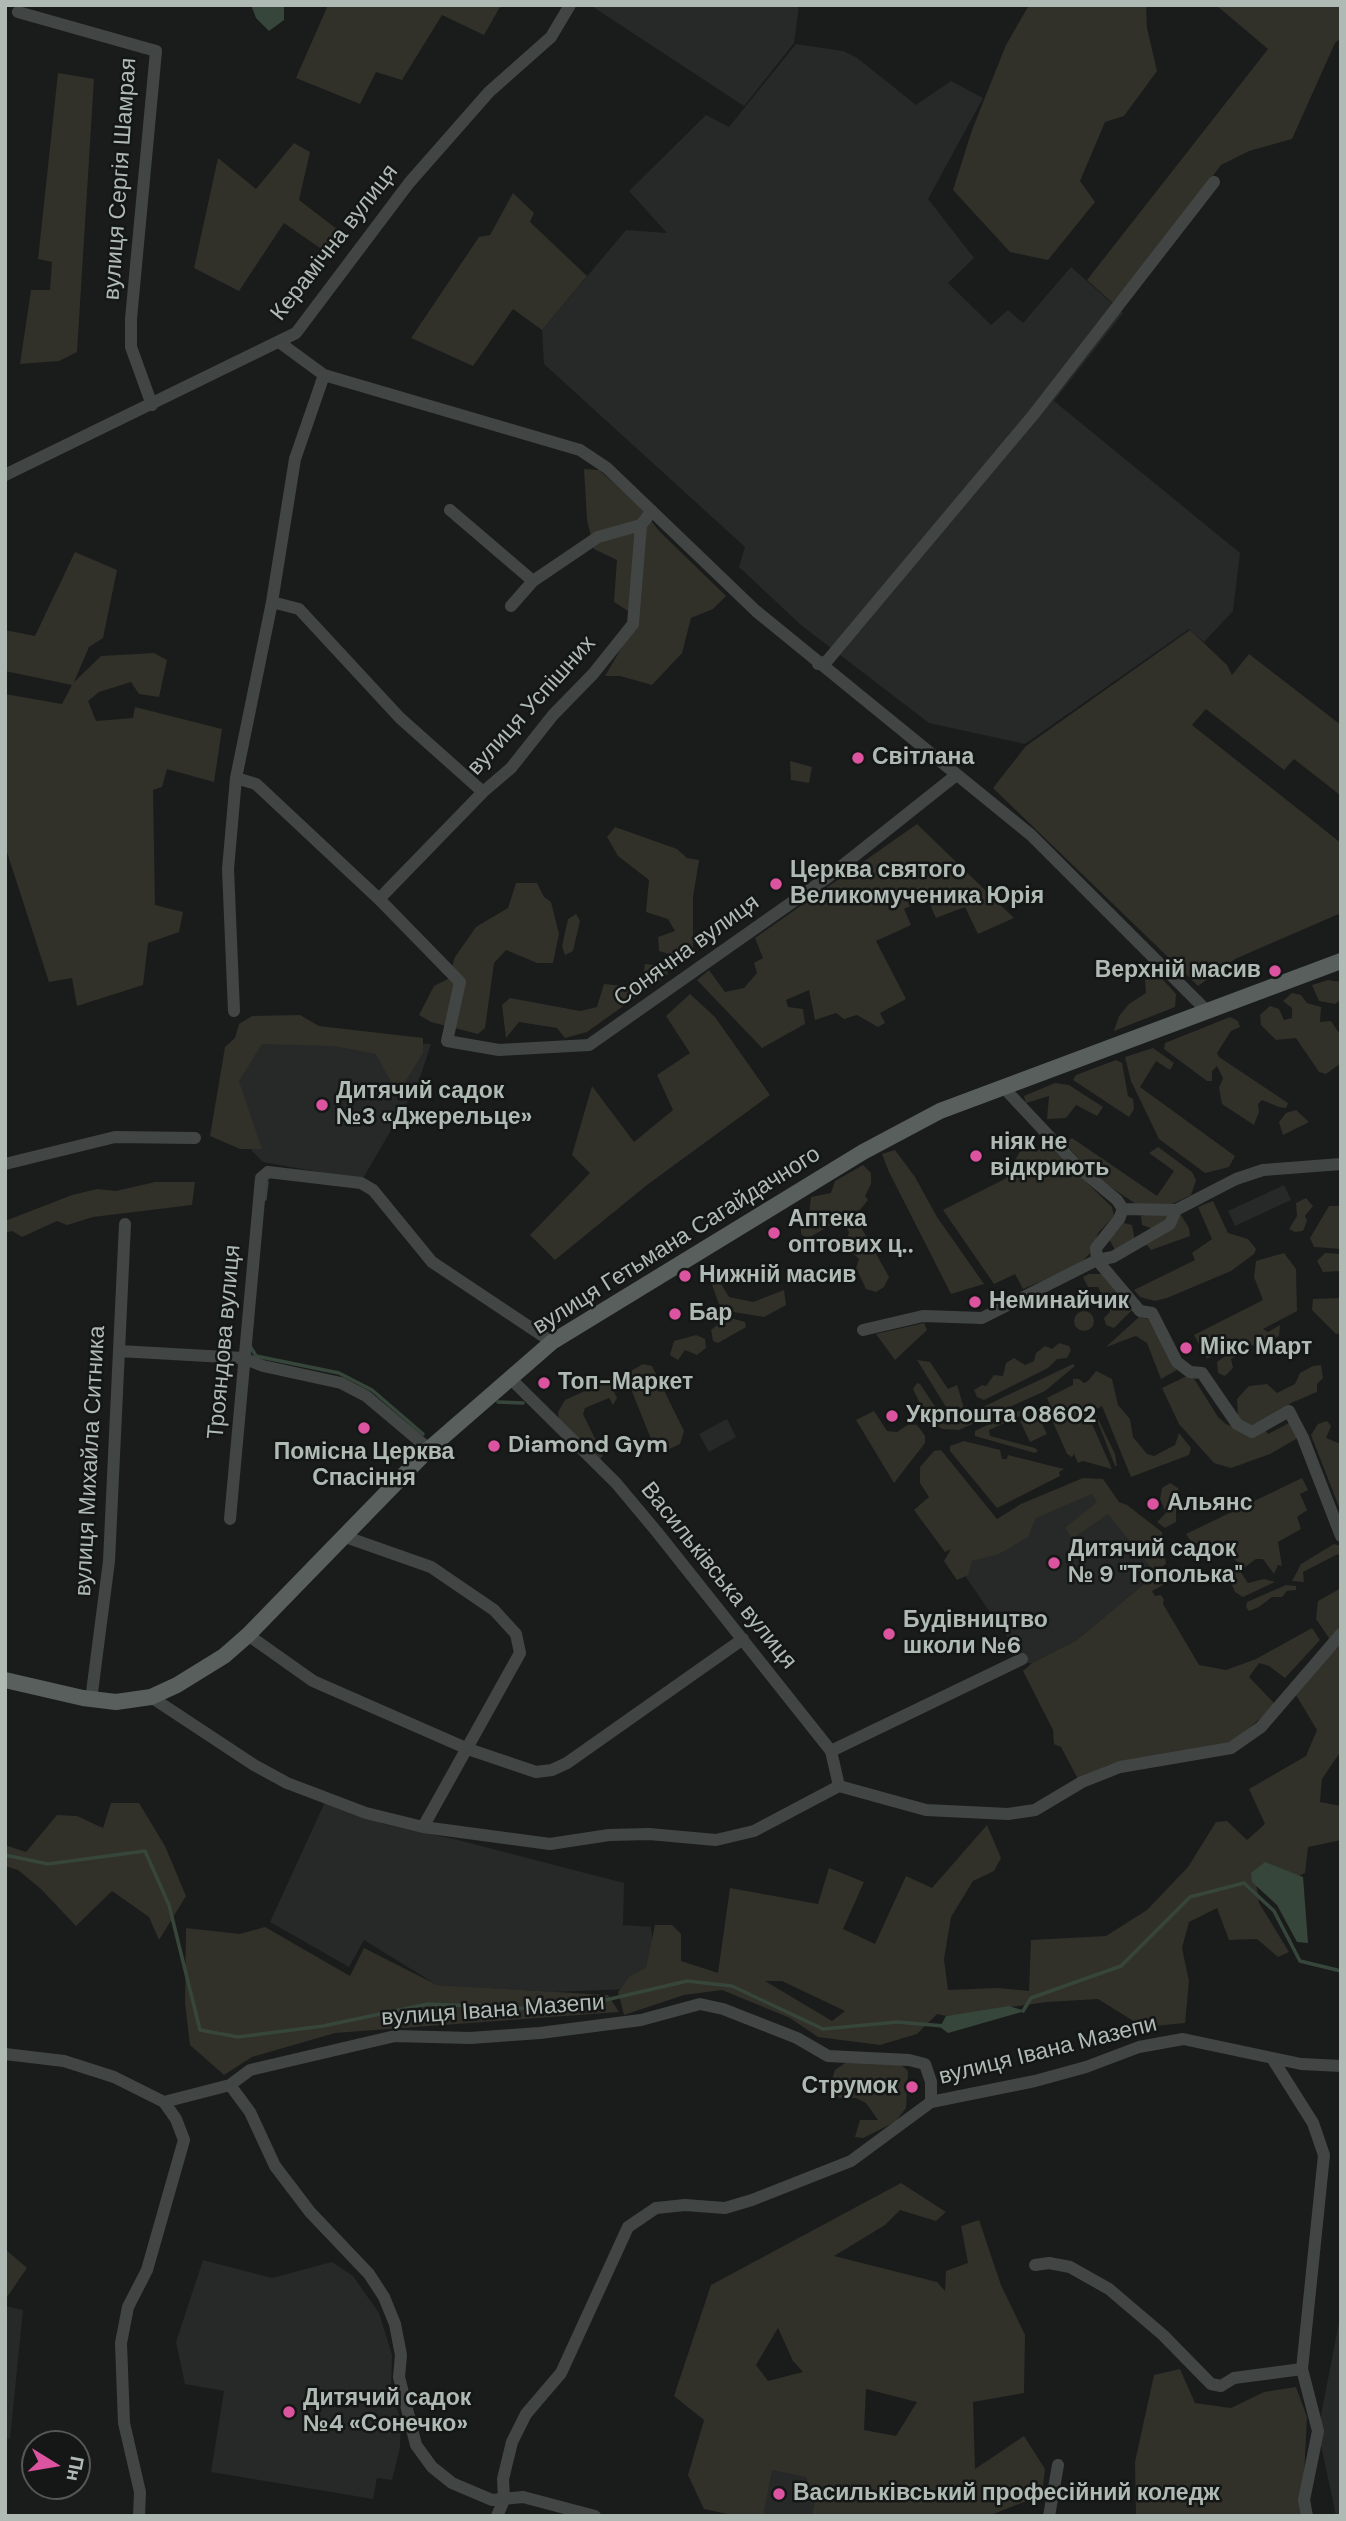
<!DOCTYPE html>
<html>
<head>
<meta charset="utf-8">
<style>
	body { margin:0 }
	#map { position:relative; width:1346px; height:2521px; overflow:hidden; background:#1a1c1c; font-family:"DM Sans",sans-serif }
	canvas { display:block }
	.frame { position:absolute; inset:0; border:7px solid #afbab4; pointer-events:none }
	.north { position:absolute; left:21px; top:2430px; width:70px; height:70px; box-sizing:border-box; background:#151717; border:2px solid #535856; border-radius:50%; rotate:101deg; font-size:19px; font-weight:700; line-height:28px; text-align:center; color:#afbab4 }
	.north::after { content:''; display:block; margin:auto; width:24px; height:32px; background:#dc539f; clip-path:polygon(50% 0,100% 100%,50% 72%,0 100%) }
</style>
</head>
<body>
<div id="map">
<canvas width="1346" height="2521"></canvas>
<div class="frame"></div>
<div class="north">Пн</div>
</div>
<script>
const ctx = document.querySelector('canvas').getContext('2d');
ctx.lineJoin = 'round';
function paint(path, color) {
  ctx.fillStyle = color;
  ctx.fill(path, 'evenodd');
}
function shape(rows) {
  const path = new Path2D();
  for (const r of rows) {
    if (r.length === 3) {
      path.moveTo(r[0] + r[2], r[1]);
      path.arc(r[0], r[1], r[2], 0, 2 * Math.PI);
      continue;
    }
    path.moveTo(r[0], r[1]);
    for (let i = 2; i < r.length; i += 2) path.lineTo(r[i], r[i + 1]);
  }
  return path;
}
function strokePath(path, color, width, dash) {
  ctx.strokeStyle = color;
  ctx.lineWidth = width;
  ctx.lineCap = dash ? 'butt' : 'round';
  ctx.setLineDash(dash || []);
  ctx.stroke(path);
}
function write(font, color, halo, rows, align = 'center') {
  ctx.font = font + ' "DM Sans",sans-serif';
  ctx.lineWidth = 5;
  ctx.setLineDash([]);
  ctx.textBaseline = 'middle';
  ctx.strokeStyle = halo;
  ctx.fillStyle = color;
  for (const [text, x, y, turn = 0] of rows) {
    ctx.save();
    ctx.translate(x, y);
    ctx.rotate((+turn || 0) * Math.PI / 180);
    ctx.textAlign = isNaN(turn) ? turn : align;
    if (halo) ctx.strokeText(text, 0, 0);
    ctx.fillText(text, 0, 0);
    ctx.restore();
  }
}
const built = shape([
	[590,5,799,5,794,43,744,106],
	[796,44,843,51,856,57,916,105,951,81,983,98,928,199,974,258,948,283,991,325,1008,310,1023,323,1071,267,1123,313,1054,401,1240,553,1233,611,1204,642,1189,629,1025,744,929,723,801,625,739,567,745,547,544,364,542,330,626,230,667,233,629,191,706,115,729,127],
	[245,1034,431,1044,417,1086,362,1180,263,1162,252,1151,241,1124,235,1084],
	[1284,1185,1291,1200,1235,1226,1228,1211],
	[727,1419,736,1437,709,1452,699,1434],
	[1092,1479,1158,1572,1077,1640,1032,1663,1025,1663,950,1554],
	[325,1802,384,1824,458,1840,624,1883,623,1925,651,1927,658,1988,552,1992,437,1985,364,1940,349,1967,270,1922],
	[203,2260,272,2278,332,2262,353,2276,379,2313,392,2355,391,2390,401,2421,400,2448,392,2480,377,2478,373,2499,211,2472,224,2391,185,2384,176,2342],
	[5,2306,23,2310,10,2439,5,2439],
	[1341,2312,1341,2516,1336,2516,1318,2431],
	[768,2461,819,2473,812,2516,734,2516,746,2485]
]);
const green = shape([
	[328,5,501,5,484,35,442,15,402,80,376,72,360,104,296,78],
	[1029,5,1146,5,1147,28,1157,71,1124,116,1105,122,1080,181,1095,202,1048,260,1010,252,953,190,972,130,1006,45],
	[1216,5,1341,5,1341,38,1335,43,1292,139,1249,151,1221,165,1116,306,1087,280,1268,49],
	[58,73,94,79,77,352,59,361,20,364,31,290,50,290,52,262,38,259],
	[294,143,310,152,299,200,346,236,330,255,284,223,239,291,194,268,218,158,256,189],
	[513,193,534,213,530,222,587,276,542,330,513,309,473,366,411,338,479,237,490,235],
	[584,469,599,470,639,505,659,531,726,596,713,609,691,618,682,653,652,685,620,676,605,676,639,618,614,602,617,560,594,549,587,520],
	[75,552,117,570,103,638,89,647,74,682,101,656,154,653,167,660,159,697,139,694,131,682,99,692,88,701,96,721,133,718,135,707,222,729,214,782,167,769,162,787,153,790,155,905,183,912,179,932,148,943,143,985,77,1006,72,978,49,982,5,846,5,694,62,704,72,685,5,671,5,630,35,636],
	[1190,630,1227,665,1232,675,1249,654,1341,725,1340,795,1294,759,1284,770,1206,709,1192,725,1341,843,1341,913,1235,959,1198,986,993,788,1026,746],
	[790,761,812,767,809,783,791,780],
	[917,824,1014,918,978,934,965,907,936,918,927,898,904,909,911,925,876,941,906,999,880,1013,885,1023,878,1027,857,1015,844,1019,836,1013,815,1020,809,990,786,1000,788,1007,803,1009,805,1024,762,1048,697,980,709,970,725,992,744,988,757,973,754,963,763,958,755,938],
	[615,827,677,849,687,858,699,860,693,897,693,954,683,958,659,951,658,937,675,931,668,919,646,912,649,880,618,856,607,837],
	[516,883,537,883,544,897,551,902,559,934,553,963,537,963,506,950,494,963,485,1028,478,1034,431,1022,419,1015,434,986,448,979,455,957,476,927,508,908],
	[576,914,580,921,573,951,565,955,562,946,568,919],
	[645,964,664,966,668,974,587,1032,565,1038,557,1028,519,1022,506,1038,502,1005,510,998,580,1011,597,1007,604,984,623,986,642,982],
	[1154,970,1176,994,1175,1007,1114,1031,1119,1016,1129,1004,1146,993,1145,980],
	[1328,980,1341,982,1341,1000,1335,1004,1319,1001,1312,985],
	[1292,993,1301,995,1307,1003,1321,1007,1320,1022,1331,1021,1341,1036,1341,1063,1326,1074,1319,1072,1296,1038,1276,1040,1261,1025,1260,1015,1270,1006,1279,1009,1284,1020,1292,1018,1292,1008,1283,1001],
	[690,994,715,1017,770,1095,647,1185,555,1260,530,1235,590,1173,572,1155,592,1086,634,1142,673,1110,657,1075,690,1053,666,1016],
	[300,1015,319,1026,423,1038,423,1053,405,1082,392,1084,376,1054,333,1046,262,1044,239,1081,262,1149,240,1149,210,1136,225,1047,235,1038,239,1024,252,1016],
	[1230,1017,1238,1021,1240,1027,1231,1031,1217,1053,1219,1057,1288,1103,1286,1108,1279,1107,1262,1100,1258,1104,1259,1112,1254,1125,1222,1104,1219,1088,1223,1078,1217,1066,1212,1071,1212,1081,1207,1081,1164,1049,1165,1043],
	[1153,1048,1174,1063,1170,1070,1156,1061,1140,1087,1235,1156,1229,1167,1205,1173,1159,1139,1131,1081,1125,1057],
	[1116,1060,1122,1063,1128,1096,1133,1099,1134,1109,1129,1117,1073,1080,1076,1075],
	[1055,1083,1069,1085,1103,1107,1097,1116,1076,1105,1066,1118,1047,1119,1049,1096,1026,1103,1024,1096],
	[1296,1110,1309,1122,1283,1135,1279,1122,1286,1113],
	[1072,1138,1157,1196,1174,1171,1149,1153,1158,1147,1192,1172,1196,1180,1191,1195,1170,1205,1136,1204,1093,1175,1065,1143],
	[1046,1143,1112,1207,1114,1216,1098,1233,1092,1251,1079,1265,1023,1289,1015,1274,994,1284,943,1210,1005,1179,1024,1144,1029,1144,1036,1152],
	[895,1150,915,1177,937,1217,984,1284,951,1294,889,1172,882,1154],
	[863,1165,871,1173,871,1184,865,1196,868,1200,859,1211,857,1220,889,1277,884,1287,876,1292,866,1289,856,1268,859,1259,845,1246,849,1232,844,1225,829,1226,807,1239,801,1234,801,1227,808,1222,811,1197,831,1193,835,1181],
	[155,1182,195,1182,192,1205,93,1217,67,1225,57,1221,22,1237,12,1231,5,1233,5,1221,72,1195,97,1189,116,1191],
	[1306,1198,1313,1206,1305,1216,1307,1221,1303,1231,1295,1232,1289,1229,1297,1216,1296,1203],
	[1213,1201,1228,1233,1248,1239,1256,1249,1254,1254,1231,1271,1167,1298,1155,1301,1140,1297,1134,1290,1195,1260,1192,1253,1212,1239,1198,1207],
	[1329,1206,1341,1206,1341,1249,1314,1247,1310,1238],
	[1160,1212,1179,1212,1189,1228,1190,1236,1151,1250,1145,1243,1153,1229,1142,1225,1141,1216],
	[1124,1223,1132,1225,1135,1242,1115,1250,1109,1239],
	[1284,1253,1296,1269,1297,1311,1263,1329,1268,1332,1280,1325,1279,1336,1262,1345,1252,1345,1231,1359,1233,1368,1225,1376,1218,1373,1217,1362,1229,1353,1229,1347,1207,1359,1194,1335,1263,1300,1254,1277,1256,1261],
	[1325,1253,1341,1254,1341,1271,1323,1272,1317,1261],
	[1089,1274,1103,1274,1132,1310,1114,1328,1106,1325,1104,1318,1110,1312,1098,1287,1088,1287,1083,1277],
	[710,1279,718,1279,729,1297,753,1302,784,1290,786,1305,764,1317,721,1310],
	[1341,1298,1341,1333,1336,1334,1312,1310,1313,1299],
	[1084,1321,10],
	[727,1317,745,1322,746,1327,718,1343,713,1341,711,1330],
	[1139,1317,1148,1319,1177,1370,1161,1379,1147,1343,1136,1336,1106,1347],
	[924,1323,927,1330,895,1360,876,1334],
	[696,1335,705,1339,706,1348,697,1355,685,1350,678,1360,670,1355,674,1341],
	[1059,1343,1069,1346,1071,1350,1067,1358,1057,1359,1048,1368,984,1400,977,1397,974,1390,982,1385,986,1386,994,1375,1003,1376,1006,1363,1014,1358,1025,1365,1034,1361,1036,1353,1045,1346,1052,1349],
	[917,1360,930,1362,948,1389,957,1385,964,1408,946,1407],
	[643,1364,652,1366,684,1431,680,1444,665,1451,659,1451,653,1444,627,1379,629,1372],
	[1073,1364,1075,1366,1045,1391,959,1430,942,1429,927,1418,913,1389,917,1383,920,1384,940,1414,954,1418,964,1416],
	[1321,1365,1323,1378,1317,1384,1317,1392,1291,1403,1263,1423,1250,1426,1238,1418,1237,1399,1249,1386,1267,1384,1277,1393,1295,1384,1300,1373,1313,1366],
	[1096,1371,1112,1379,1118,1405,1130,1419,1133,1437,1147,1454,1154,1456,1175,1445,1179,1433,1191,1448,1189,1455,1131,1477,1102,1406,1094,1411,1115,1454,1117,1466,1115,1466,1093,1410,1085,1408,1112,1469,1083,1461,1078,1463,1074,1454,1072,1457,1067,1454,1048,1411,1046,1405,1050,1405,1047,1398,1073,1385,1073,1379,1079,1379,1084,1383,1088,1381],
	[1191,1374,1218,1417,1226,1424,1242,1431,1263,1427,1268,1434,1291,1422,1297,1433,1296,1439,1270,1454,1231,1468,1214,1463,1179,1424,1162,1388],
	[605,1382,611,1385,617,1398,613,1405,609,1398,585,1408,583,1414,603,1455,599,1461,559,1421,558,1412,565,1400],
	[1034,1404,1031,1411,989,1430,990,1436,1035,1448,1038,1451,1035,1453,975,1436,975,1431,981,1428],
	[874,1411,887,1431,897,1432,909,1424,917,1425,925,1436,925,1443,894,1483,856,1420],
	[1037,1413,1047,1434,1030,1442,1020,1421],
	[1327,1421,1331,1426,1326,1438,1341,1444,1341,1512,1311,1435,1318,1424],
	[964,1441,1000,1450,1002,1459,1007,1459,1008,1455,1064,1469,1059,1472,1060,1476,997,1508,950,1451,950,1446],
	[941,1450,997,1519,1021,1504,1083,1478,1103,1479,1119,1502,1127,1505,1162,1532,1166,1564,1155,1572,1108,1514,1072,1539,1065,1528,1097,1502,1092,1494,1036,1518,1028,1537,999,1554,972,1561,968,1575,957,1580,944,1561,951,1549,945,1552,914,1510,929,1497,920,1483,920,1467,934,1451],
	[1302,1478,1308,1490,1300,1494,1307,1510,1297,1517,1301,1529,1278,1542,1282,1566,1278,1565,1274,1574,1263,1559,1256,1559,1245,1567,1235,1560,1232,1553,1218,1558,1214,1553,1204,1556,1200,1550,1203,1544,1192,1543,1186,1534],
	[1170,1483,1178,1488,1181,1501,1176,1508,1176,1522,1165,1528,1157,1522,1166,1513,1160,1499,1162,1488],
	[1334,1544,1341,1546,1341,1557,1338,1554,1303,1572,1304,1582,1292,1581,1301,1564],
	[1232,1570,1240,1571,1248,1583,1264,1579,1275,1582,1243,1597,1235,1592,1229,1578],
	[1158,1572,1163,1585,1152,1591,1155,1596,1161,1595,1164,1600,1163,1604,1199,1665,1226,1670,1256,1659,1312,1628,1320,1640,1285,1678,1269,1666,1259,1663,1249,1677,1276,1705,1230,1744,1108,1765,1078,1779,1061,1747,1054,1744,1053,1730,1023,1671,1032,1663,1077,1640],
	[1286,1585,1296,1586,1296,1590,1287,1591,1282,1597,1272,1597,1259,1607,1249,1611,1246,1607,1247,1602],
	[1341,1588,1341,1630,1331,1641,1316,1619,1318,1601],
	[1341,1639,1341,1751,1322,1779,1320,1802,1341,1806,1341,1840,1308,1847,1305,1873,1290,1880,1255,1876,1259,1903,1289,1952,1278,1957,1257,1939,1229,1940,1217,1908,1189,1922,1182,1948,1189,1981,1185,2023,1143,2027,1098,1999,1047,2002,946,2016,937,2014,917,2034,880,2045,818,2037,790,2018,722,1990,684,1995,624,2015,618,1992,630,1976,646,1968,655,1925,672,1925,681,1934,681,1961,718,1973,730,1888,818,1904,829,1868,864,1882,843,1929,875,1944,906,1876,932,1888,987,1825,1001,1858,994,1871,973,1881,951,1917,944,1959,948,1990,998,1988,1029,1991,1031,1940,1106,1936,1147,1910,1188,1867,1216,1822,1227,1821,1247,1840,1265,1824,1249,1789,1306,1756,1317,1730,1296,1695],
	[765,1981,782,1981,845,2011,832,2021],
	[111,1803,139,1803,165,1846,186,1896,159,1940,149,1917,112,1891,76,1926,41,1889,18,1870,5,1866,5,1845,26,1852,57,1815,77,1816,103,1828],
	[265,1927,350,1976,364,1948,437,1985,608,1995,619,2012,335,2033,252,2057,224,2075,190,2045,185,2003,186,1928,240,1934],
	[848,2061,898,2062,908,2071,906,2108,895,2122,863,2138,855,2137,860,2120,878,2120,866,2103,856,2098,839,2098,830,2085,835,2070],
	[901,2183,946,2212,936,2221,900,2210,885,2225,834,2256,937,2282,945,2291,946,2271,968,2263,961,2226,979,2220,1001,2285,1025,2335,1024,2393,973,2402,975,2469,1024,2436,1045,2469,1042,2495,988,2516,812,2516,814,2503,806,2477,772,2470,763,2516,737,2516,704,2509,688,2475,704,2420,674,2396,711,2285],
	[778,2328,793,2361,803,2372,768,2381,756,2365],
	[866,2389,917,2402,896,2436,864,2430],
	[5,2249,27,2268,5,2300],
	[1180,2369,1195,2403,1231,2408,1264,2392,1296,2387,1307,2417,1302,2516,1136,2516,1135,2462,1154,2375]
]);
const water = shape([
	[251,5,284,5,284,20,269,31,256,18],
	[1265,1862,1303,1877,1308,1943,1297,1942,1277,1905,1252,1882,1251,1873],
	[1009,2006,1025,2011,948,2033,940,2027,946,2016]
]);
const stream = shape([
	[265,1199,267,1182],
	[250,1346,256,1356,339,1373,372,1390,423,1434],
	[498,1402,523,1403],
	[5,1855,48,1864,145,1851,169,1905,200,2030,238,2037,323,2026,428,2004,563,2010,687,1981,732,1986,823,2029,897,2022,944,2026],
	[1023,2011,1031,1998,1121,1966,1190,1897,1244,1883,1274,1911,1300,1961,1341,1971]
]);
const minor = shape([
	[18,12,156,51,131,319,131,347,152,405],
	[279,342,324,375,580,450,607,468,756,611,1031,835,1208,1012],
	[5,475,296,333,409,183,489,92,551,37,570,5],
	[450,510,533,581],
	[272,602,299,609,400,718,483,792],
	[511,606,533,581,598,537,641,525],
	[818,664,827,661,1034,414,1214,182],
	[236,778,256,784,379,899,460,982,447,1041,499,1050,589,1045,828,877,955,776],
	[379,899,483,792,511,768,553,715,593,674,633,624,641,525,652,511],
	[234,1011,228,869,236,778,272,602,295,459,324,375],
	[1003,1087,1080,1169,1117,1200,1123,1209,1119,1219,1096,1248,1097,1260,1140,1311,1152,1313,1177,1362,1190,1372,1202,1373,1237,1424,1252,1432,1289,1411,1303,1438,1341,1536],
	[5,1164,115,1137,195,1138],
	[1123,1209,1176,1210,1236,1179,1263,1170,1341,1164],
	[863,1330,923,1316,982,1318,1097,1260,1113,1257,1170,1224,1176,1210],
	[119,1351,243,1358,263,1366,341,1383,366,1396,429,1449],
	[511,1379,616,1483,657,1532,831,1751,839,1786],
	[230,1519,261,1178,268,1172,361,1183,373,1190,432,1262,552,1342],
	[343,1536,431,1567,494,1610,516,1634,520,1653,423,1827],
	[248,1635,313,1681,468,1749,536,1772,552,1770,567,1763,743,1639],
	[151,1697,254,1765,287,1783,366,1813,423,1827,550,1844,609,1835,649,1834,716,1840,754,1831,839,1786,926,1810,1008,1814,1035,1810,1082,1782,1120,1767,1231,1748,1261,1727,1341,1634],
	[91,1700,109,1561,125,1224],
	[831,1751,1022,1659],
	[5,2054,64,2061,114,2077,164,2102,230,2085,250,2112,275,2166,310,2212,369,2274,384,2297,395,2324,401,2355,399,2377,416,2445,432,2467,452,2483,492,2500,523,2497,595,2516],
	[1272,2058,1313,2123,1324,2155,1302,2369,1318,2431,1304,2500,1307,2516],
	[230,2085,250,2070,395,2036,470,2038,540,2033,641,2020,700,2004,723,2009,797,2038,828,2056,909,2060,925,2064,931,2082,931,2102],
	[1035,2265,1049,2263,1070,2267,1109,2289,1163,2335,1211,2384,1221,2386,1234,2378,1302,2369],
	[139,2516,140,2492,124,2423,121,2343,128,2307,147,2270,184,2140,176,2119,164,2102],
	[497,2516,504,2500,503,2479,512,2442,526,2414,561,2373,628,2227,656,2208,685,2205,725,2208,752,2200,851,2161,931,2102,1035,2081,1086,2067,1139,2047,1183,2039,1301,2064,1341,2066],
	[1049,2516,1058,2465]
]);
const major = shape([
	[5,1680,83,1698,116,1702,151,1697,177,1685,224,1656,248,1635,429,1449,552,1342,863,1152,940,1111,1341,961]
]);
const markers = [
	[858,758,7,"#dc539f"],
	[776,884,7,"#dc539f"],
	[1275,971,7,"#dc539f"],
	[322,1105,7,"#dc539f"],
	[976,1156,7,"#dc539f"],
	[774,1233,7,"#dc539f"],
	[685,1276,7,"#dc539f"],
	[975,1302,7,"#dc539f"],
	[675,1314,7,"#dc539f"],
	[1186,1348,7,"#dc539f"],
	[544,1383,7,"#dc539f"],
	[892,1416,7,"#dc539f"],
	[364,1428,7,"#dc539f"],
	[494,1446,7,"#dc539f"],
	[1153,1504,7,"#dc539f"],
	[1054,1563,7,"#dc539f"],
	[889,1634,7,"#dc539f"],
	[912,2087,7,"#dc539f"],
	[289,2412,7,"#dc539f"],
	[779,2494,7,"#dc539f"]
];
const streetNames = [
	["вулиця Сергія Шамрая",121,179,-86],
	["Керамічна вулиця",335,243,-52],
	["вулиця Успішних",532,706,-48],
	["Сонячна вулиця",687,951,-36],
	["вулиця Гетьмана Сагайдачного",677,1241,-32],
	["Трояндова вулиця",225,1342,-85],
	["вулиця Михайла Ситника",91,1461,-87],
	["Васильківська вулиця",718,1576,51],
	["вулиця Івана Мазепи",493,2011,-4],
	["вулиця Івана Мазепи",1048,2051,-14]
];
const poiNames = [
	["Світлана",872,758],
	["Церква святого",790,871],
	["Великомученика Юрія",790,897],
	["Верхній масив",1261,971,"right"],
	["Дитячий садок",336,1092],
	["№3 «Джерельце»",336,1118],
	["ніяк не",990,1143],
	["відкриють",990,1169],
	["Аптека",788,1220],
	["оптових ц‥",788,1246],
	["Нижній масив",699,1276],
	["Неминайчик",989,1302],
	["Бар",689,1314],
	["Мікс Март",1200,1348],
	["Топ-Маркет",558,1383],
	["Укрпошта 08602",906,1416],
	["Diamond Gym",508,1446],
	["Помісна Церква",364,1453,"center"],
	["Спасіння",364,1479,"center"],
	["Альянс",1167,1504],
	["Дитячий садок",1068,1550],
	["№ 9 \"Тополька\"",1068,1576],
	["Будівництво",903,1621],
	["школи №6",903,1647],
	["Струмок",898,2087,"right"],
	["Дитячий садок",303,2399],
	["№4 «Сонечко»",303,2425],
	["Васильківський професійний коледж",793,2494]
];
paint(built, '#262928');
paint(green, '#313029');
paint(water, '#37463b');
strokePath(stream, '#37463b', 3.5);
strokePath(minor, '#414644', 12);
strokePath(major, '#585f5c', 16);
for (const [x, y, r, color] of markers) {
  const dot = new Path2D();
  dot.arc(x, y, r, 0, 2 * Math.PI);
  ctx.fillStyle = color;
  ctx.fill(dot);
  strokePath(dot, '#151717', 2.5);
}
write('23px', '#afbab4', '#151717', streetNames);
write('bold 23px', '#afbab4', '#151717', poiNames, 'left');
</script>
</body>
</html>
